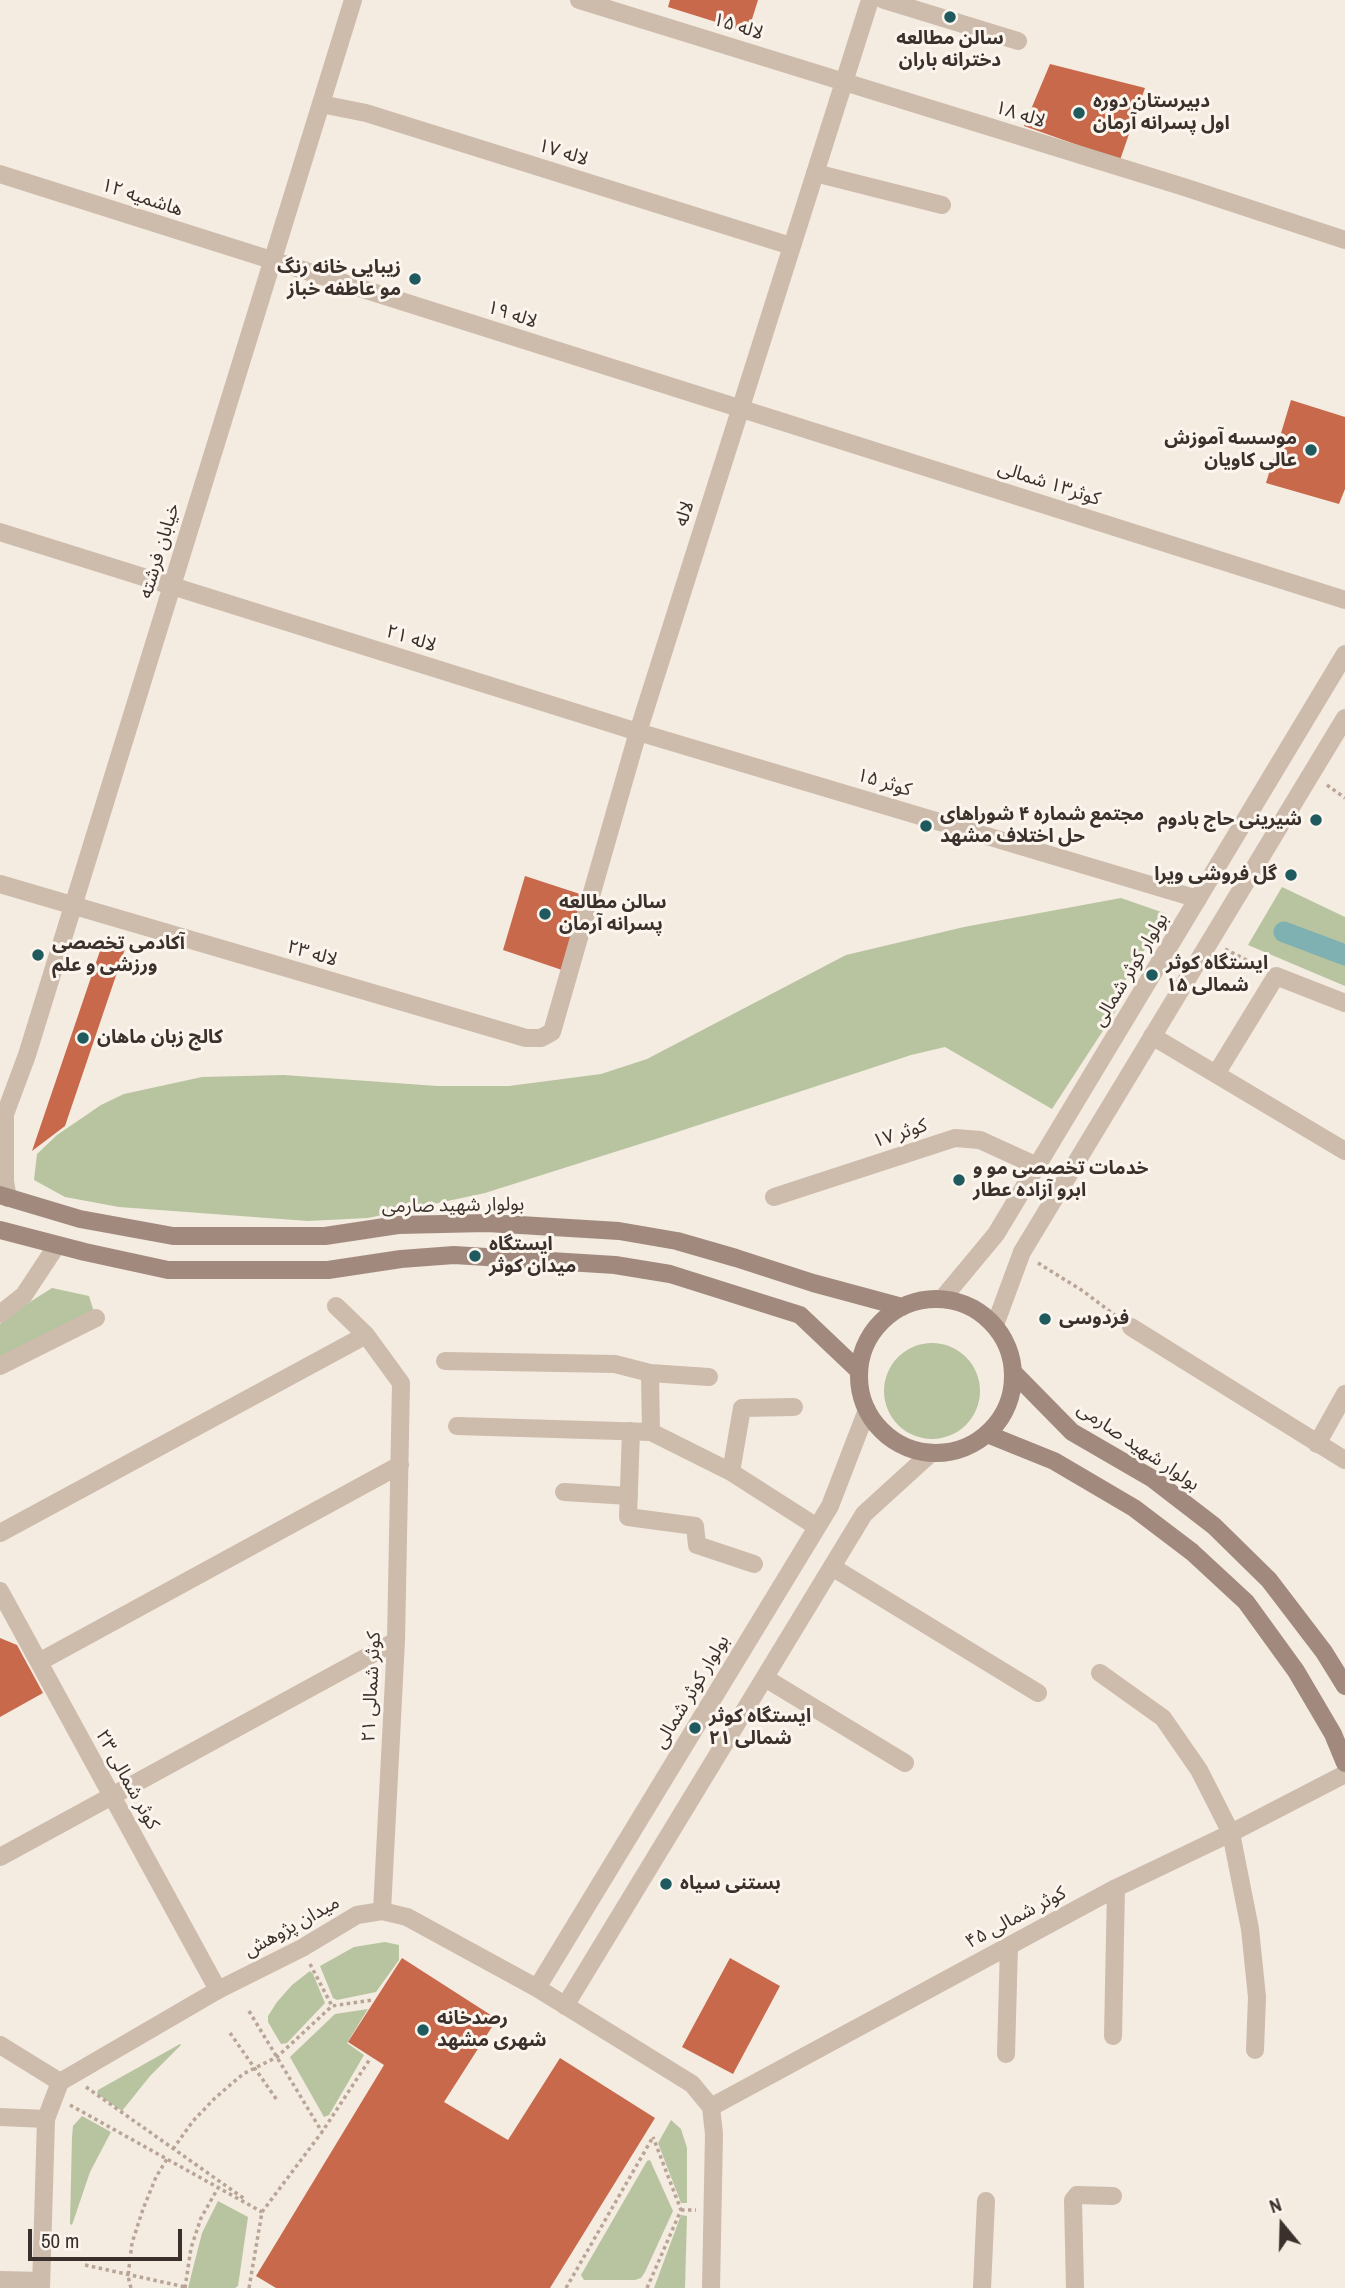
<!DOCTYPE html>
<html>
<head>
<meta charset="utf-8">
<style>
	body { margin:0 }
	#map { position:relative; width:1345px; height:2288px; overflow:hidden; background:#f4ebe1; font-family:"Archivo Narrow",sans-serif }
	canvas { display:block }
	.north { position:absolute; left:1247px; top:2190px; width:70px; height:70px; -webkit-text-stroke:5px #fbf5ee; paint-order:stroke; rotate:341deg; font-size:19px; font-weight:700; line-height:28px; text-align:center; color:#3b302b }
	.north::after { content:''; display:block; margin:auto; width:24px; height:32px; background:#3b302b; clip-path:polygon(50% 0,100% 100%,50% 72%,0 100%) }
	.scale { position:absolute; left:28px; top:2229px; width:154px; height:32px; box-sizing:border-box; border:4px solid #3b302b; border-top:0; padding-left:9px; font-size:21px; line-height:24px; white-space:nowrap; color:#3b302b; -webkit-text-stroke:5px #fbf5ee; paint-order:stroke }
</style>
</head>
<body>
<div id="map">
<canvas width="1345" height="2288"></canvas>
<div class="north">N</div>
<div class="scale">50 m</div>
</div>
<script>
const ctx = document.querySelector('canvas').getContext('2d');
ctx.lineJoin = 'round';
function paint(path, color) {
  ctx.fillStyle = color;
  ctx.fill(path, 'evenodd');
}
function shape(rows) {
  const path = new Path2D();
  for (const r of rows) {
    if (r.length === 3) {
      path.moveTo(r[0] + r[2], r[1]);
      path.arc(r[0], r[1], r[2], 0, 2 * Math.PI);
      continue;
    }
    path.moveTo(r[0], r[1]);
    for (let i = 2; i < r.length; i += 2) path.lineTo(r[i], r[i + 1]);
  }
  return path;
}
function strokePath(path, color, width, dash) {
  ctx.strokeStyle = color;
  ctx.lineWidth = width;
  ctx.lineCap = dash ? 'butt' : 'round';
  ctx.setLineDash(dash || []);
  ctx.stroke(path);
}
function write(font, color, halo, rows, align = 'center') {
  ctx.font = font + ' "Archivo Narrow","Noto Sans Arabic",sans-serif';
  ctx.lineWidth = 6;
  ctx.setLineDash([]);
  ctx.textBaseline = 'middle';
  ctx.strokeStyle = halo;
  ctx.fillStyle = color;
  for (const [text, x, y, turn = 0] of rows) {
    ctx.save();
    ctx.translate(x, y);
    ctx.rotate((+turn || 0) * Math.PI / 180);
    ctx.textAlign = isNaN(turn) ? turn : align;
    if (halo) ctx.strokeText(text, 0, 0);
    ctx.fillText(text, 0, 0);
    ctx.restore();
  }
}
const green = shape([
	[1282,887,1345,917,1345,986,1248,945],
	[1121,898,1167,914,1115,996,1117,1009,1052,1109,945,1047,911,1055,662,1137,485,1193,368,1218,308,1221,119,1207,65,1197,34,1180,37,1154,57,1135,101,1105,124,1094,202,1077,284,1075,437,1086,509,1086,601,1074,647,1059,846,955,964,927],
	[52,1288,89,1296,94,1312,0,1362,0,1324,22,1307],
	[932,1391,48],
	[385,1942,399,1945,399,1960,376,1992,337,2000,333,1998,320,1966,354,1947],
	[310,1971,313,1974,325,2003,287,2043,281,2044,268,2022,268,2016,277,2002,292,1985],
	[368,2009,347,2043,364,2055,329,2115,324,2117,290,2057,335,2014],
	[180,2044,181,2045,150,2076,122,2111,97,2094,98,2090],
	[82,2116,111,2132,90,2172,72,2225,70,2224,72,2137,73,2126],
	[671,2120,681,2129,687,2148,687,2203,681,2203,658,2143],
	[650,2160,673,2211,645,2272,641,2278,635,2280,584,2280,581,2275,647,2161],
	[218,2201,248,2217,238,2286,235,2288,188,2288,202,2233],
	[681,2215,687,2216,685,2288,654,2288]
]);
const canal = shape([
	[1284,932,1345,955]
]);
const building = shape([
	[670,0,758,0,748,32,668,7],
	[1050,64,1145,88,1120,160,1024,126],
	[1291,400,1345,417,1345,489,1339,504,1266,483],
	[525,876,583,895,562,970,503,950],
	[103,942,125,949,65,1126,32,1151],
	[0,1638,17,1645,43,1693,0,1717],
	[402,1958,497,2019,444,2102,508,2140,560,2058,655,2118,550,2288,276,2288,256,2276,384,2065,348,2042],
	[730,1958,780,1986,733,2074,682,2047]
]);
const path = shape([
	[1327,785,1345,798],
	[1225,949,1262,968],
	[1038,1263,1083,1291,1116,1316],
	[310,1964,332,2006],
	[249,2011,322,2132],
	[230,2033,277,2100],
	[86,2087,246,2200],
	[70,2105,262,2212],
	[173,2149,193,2121,215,2098,243,2074,277,2057,332,2006,373,2000],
	[681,2210,696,2210],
	[85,2265,185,2287],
	[131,2288,128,2276,132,2243,143,2209,156,2177,167,2159],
	[185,2288,191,2248,201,2218,218,2188],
	[249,2288,262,2212,322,2132,370,2059],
	[566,2288,653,2137],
	[647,2288,681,2210,653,2137]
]);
const minor = shape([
	[579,0,1184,187,1345,240],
	[884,0,1018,41],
	[321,104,366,113,791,246],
	[815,173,942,205],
	[0,174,1345,600],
	[0,532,638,732,1198,899],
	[0,884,526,1038,541,1038,552,1032,638,732,870,0],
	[1152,1036,1345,1151],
	[1216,1074,1276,976,1345,1003],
	[774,1197,955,1138,980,1140,1037,1166],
	[336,1306,366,1335,401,1383,396,1641,382,1911],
	[0,1314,24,1295,57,1245],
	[1131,1327,1345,1460],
	[445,1361,615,1364,650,1373,709,1377],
	[0,1366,96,1318],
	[650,1373,651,1432],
	[457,1426,651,1432,731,1472,817,1527],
	[631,1431,628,1517,695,1526,697,1545,754,1564],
	[1317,1444,1345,1394],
	[731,1472,742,1408,794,1407],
	[564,1492,629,1496],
	[0,1533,366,1335],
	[832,1567,1038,1693],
	[0,1591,218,1990],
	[39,1662,400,1465],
	[1100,1673,1163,1718,1199,1770,1231,1833,1250,1929,1257,1997,1255,2050],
	[765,1678,905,1763],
	[0,1857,396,1641],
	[1113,2036,1116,1888],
	[0,2045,60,2082],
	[1006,2054,1009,1946],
	[711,2107,1116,1888,1231,1833,1345,1774],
	[0,2117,46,2119],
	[0,2280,41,2281],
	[982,2288,986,2201],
	[1075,2288,1073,2200,1077,2195,1113,2196]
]);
const tertiary = shape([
	[5,1114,5,1182,8,1198],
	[0,1121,5,1114,27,1055,353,0],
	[942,1299,996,1234,1345,654],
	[995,1325,1022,1252,1345,718],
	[537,1988,830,1506,867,1410],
	[565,2006,864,1514,931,1453],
	[41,2288,46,2119,60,2082,218,1990,302,1948,357,1915,382,1911,407,1917,537,1988,692,2084,711,2107,714,2134,711,2288]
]);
const secondary = shape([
	[0,1195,80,1219,173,1236,325,1236,398,1225,487,1223,619,1231,677,1241,736,1258,813,1283,902,1307],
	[0,1230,85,1252,168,1270,328,1270,401,1259,454,1255,615,1265,670,1274,800,1315,859,1371],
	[936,1376,77],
	[1013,1372,1072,1432,1153,1479,1214,1526,1269,1580,1324,1652,1345,1686],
	[987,1434,1054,1461,1134,1508,1192,1552,1246,1602,1296,1671,1333,1734,1345,1763]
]);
const markers = [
	[950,17,7,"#1f5a5e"],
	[1079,113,7,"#1f5a5e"],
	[415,279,7,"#1f5a5e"],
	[1311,450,7,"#1f5a5e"],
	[1316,820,7,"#1f5a5e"],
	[926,826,7,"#1f5a5e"],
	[1291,875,7,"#1f5a5e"],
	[545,914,7,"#1f5a5e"],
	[38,955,7,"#1f5a5e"],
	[1152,975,7,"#1f5a5e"],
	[83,1038,7,"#1f5a5e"],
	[959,1180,7,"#1f5a5e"],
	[475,1256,7,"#1f5a5e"],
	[1045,1319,7,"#1f5a5e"],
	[695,1728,7,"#1f5a5e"],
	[666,1884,7,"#1f5a5e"],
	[423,2030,7,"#1f5a5e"]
];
const streetNames = [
	["لاله ۱۵",738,27,17],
	["لاله ۱۸",1020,115,17],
	["لاله ۱۷",563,153,17],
	["هاشمیه ۱۲",142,198,18],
	["لاله ۱۹",512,315,18],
	["کوثر۱۳ شمالی",1049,484,18],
	["لاله",685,514,-72],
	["خیابان فرشته",160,551,-73],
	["لاله ۲۱",411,639,17],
	["کوثر ۱۵",884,783,17],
	["لاله ۲۳",312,954,16],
	["بولوار کوثر شمالی",1131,970,-59],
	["کوثر ۱۷",900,1134,-18],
	["بولوار شهید صارمی",453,1206,-1],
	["بولوار شهید صارمی",1138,1447,34],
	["کوثر شمالی ۲۱",372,1687,-87],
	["بولوار کوثر شمالی",692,1692,-59],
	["کوثر شمالی ۲۳",127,1780,61],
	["کوثر شمالی ۴۵",1016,1918,-28],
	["میدان پژوهش",292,1927,-29]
];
const poiNames = [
	["سالن مطالعه",950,39,"center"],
	["دخترانه باران",950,61,"center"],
	["دبیرستان دوره",1093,102],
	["اول پسرانه آرمان",1093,124],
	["زیبایی خانه رنگ",401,268,"right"],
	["مو عاطفه خباز",401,290,"right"],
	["موسسه آموزش",1297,439,"right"],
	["عالی کاویان",1297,461,"right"],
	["مجتمع شماره ۴ شوراهای",940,815],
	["حل اختلاف مشهد",940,837],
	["شیرینی حاج بادوم",1302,820,"right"],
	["گل فروشی ویرا",1277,875,"right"],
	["سالن مطالعه",559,903],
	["پسرانه آرمان",559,925],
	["آکادمی تخصصی",52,944],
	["ورزشی و علم",52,966],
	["ایستگاه کوثر",1166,964],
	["شمالی ۱۵",1166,986],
	["کالج زبان ماهان",97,1038],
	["خدمات تخصصی مو و",973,1169],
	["ابرو آزاده عطار",973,1191],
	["ایستگاه",489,1245],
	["میدان کوثر",489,1267],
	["فردوسی",1059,1319],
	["ایستگاه کوثر",709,1717],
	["شمالی ۲۱",709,1739],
	["بستنی سیاه",680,1884],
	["رصدخانه",437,2019],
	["شهری مشهد",437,2041]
];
paint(green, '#b8c4a0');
strokePath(canal, '#7fb0b2', 21);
paint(building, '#c8694b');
strokePath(path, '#b9a596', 3.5, [3.5, 3.5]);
strokePath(minor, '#cdbbac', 18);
strokePath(tertiary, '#cdbbac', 18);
strokePath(secondary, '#a18a7d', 18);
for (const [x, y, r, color] of markers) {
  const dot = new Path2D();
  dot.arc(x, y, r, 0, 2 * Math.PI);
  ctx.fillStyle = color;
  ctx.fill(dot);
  strokePath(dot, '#fbf5ee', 2.5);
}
write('19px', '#3b302b', '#fbf5ee', streetNames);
write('bold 19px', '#3b302b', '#fbf5ee', poiNames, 'left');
</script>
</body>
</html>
